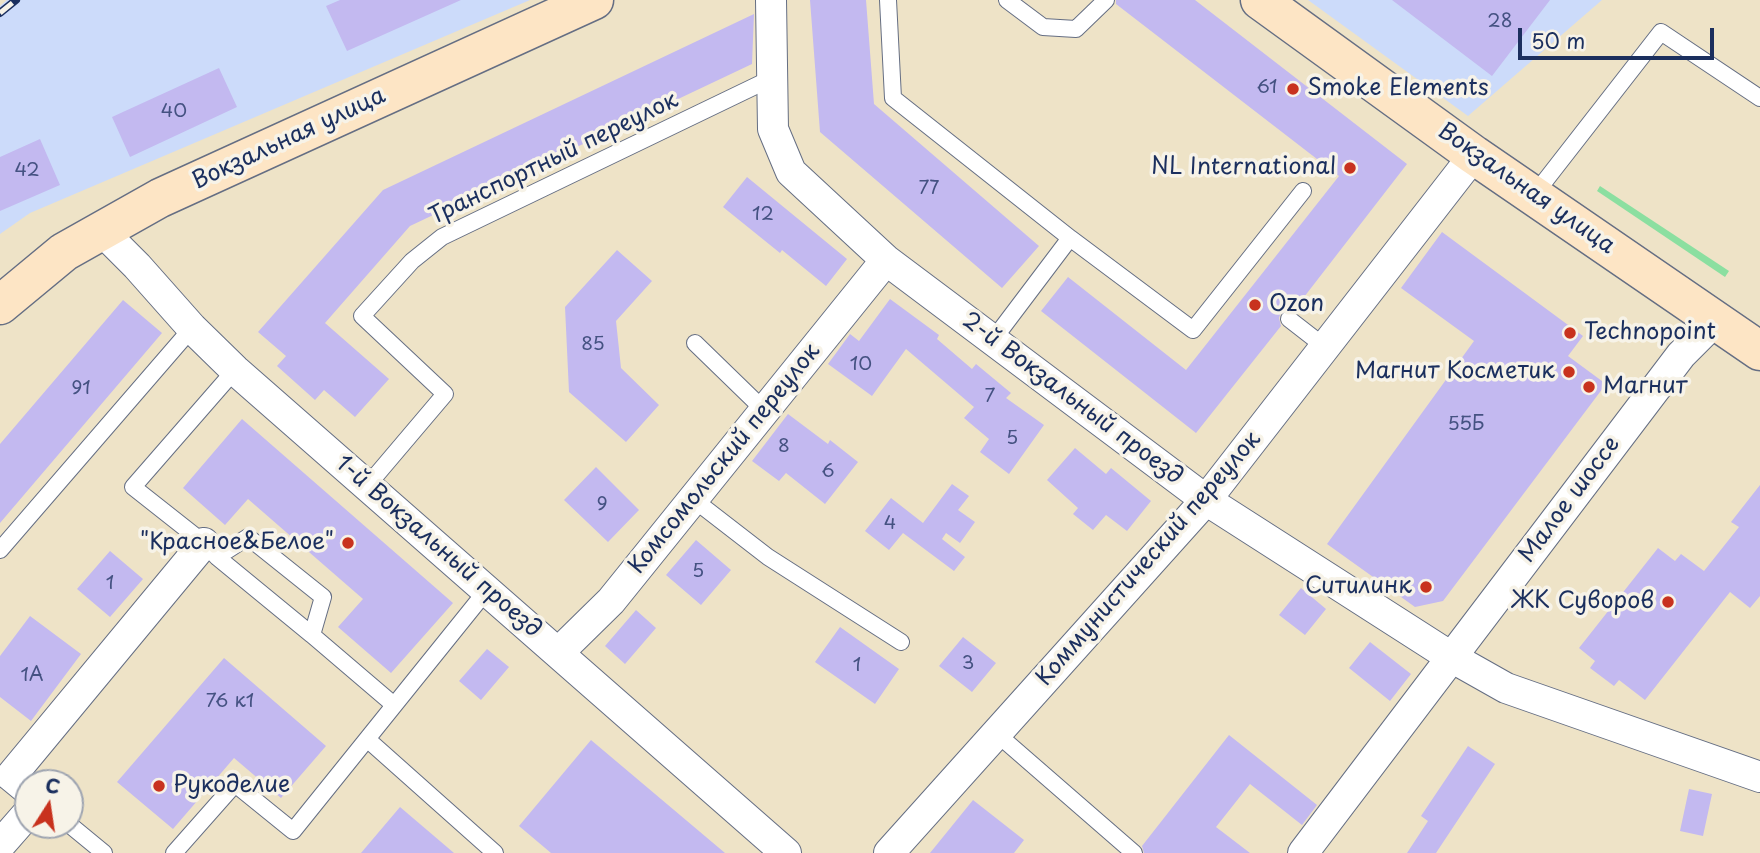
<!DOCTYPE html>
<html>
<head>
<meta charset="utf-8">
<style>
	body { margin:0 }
	#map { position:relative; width:1760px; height:853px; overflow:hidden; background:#eee3c7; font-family:"Playpen Sans",sans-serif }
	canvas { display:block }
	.north { position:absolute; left:14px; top:769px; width:70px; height:70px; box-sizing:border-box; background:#f7f3e8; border:2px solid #9fa5b1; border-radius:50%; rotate:12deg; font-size:19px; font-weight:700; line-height:28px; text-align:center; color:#1b2f5e }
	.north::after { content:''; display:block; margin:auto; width:24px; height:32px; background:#c8321e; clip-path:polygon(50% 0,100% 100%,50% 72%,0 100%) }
	.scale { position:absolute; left:1518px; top:28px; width:196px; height:32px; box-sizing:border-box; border:4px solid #1b2f5e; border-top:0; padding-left:9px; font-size:21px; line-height:24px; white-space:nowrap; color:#1b2f5e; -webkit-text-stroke:5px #f7f3e8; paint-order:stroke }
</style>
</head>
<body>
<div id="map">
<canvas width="1760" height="853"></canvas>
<div class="north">С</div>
<div class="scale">50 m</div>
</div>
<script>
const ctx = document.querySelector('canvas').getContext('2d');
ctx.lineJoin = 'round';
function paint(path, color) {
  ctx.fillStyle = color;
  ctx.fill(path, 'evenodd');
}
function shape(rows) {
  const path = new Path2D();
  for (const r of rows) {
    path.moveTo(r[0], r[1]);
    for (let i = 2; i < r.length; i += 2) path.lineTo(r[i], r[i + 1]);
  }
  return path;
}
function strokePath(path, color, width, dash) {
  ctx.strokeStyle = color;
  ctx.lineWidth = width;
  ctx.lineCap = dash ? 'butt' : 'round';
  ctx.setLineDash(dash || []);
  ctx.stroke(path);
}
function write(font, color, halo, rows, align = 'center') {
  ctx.font = font + ' "Playpen Sans",sans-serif';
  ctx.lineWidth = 7;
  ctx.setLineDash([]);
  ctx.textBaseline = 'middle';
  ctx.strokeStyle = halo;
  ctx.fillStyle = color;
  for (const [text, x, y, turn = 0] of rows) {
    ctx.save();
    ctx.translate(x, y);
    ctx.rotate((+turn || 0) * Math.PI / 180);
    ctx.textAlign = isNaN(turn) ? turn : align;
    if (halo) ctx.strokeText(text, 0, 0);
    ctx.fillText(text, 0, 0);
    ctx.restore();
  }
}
const built = shape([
	[7,0,530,0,30,213,0,234,0,6],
	[1308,0,1602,0,1468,116]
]);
const green = shape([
	[1600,186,1729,271,1725,277,1597,191]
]);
const building = shape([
	[340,0,461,0,347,51,326,6],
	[810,0,866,0,874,104,1039,246,1002,288,820,132],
	[1116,0,1195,0,1407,164,1294,310,1286,309,1281,312,1279,318,1281,326,1196,433,1041,311,1068,277,1186,370,1339,176,1116,4],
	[1392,0,1550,0,1492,76],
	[754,14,752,64,410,226,325,323,389,379,355,417,324,390,315,400,277,366,286,356,258,332,383,190],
	[219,68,237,107,130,157,112,117],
	[40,139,60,185,0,211,0,157],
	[747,177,847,259,826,286,782,250,780,253,723,207],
	[1442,232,1583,336,1568,356,1606,384,1443,601,1415,607,1327,544,1474,341,1401,288],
	[617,250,652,281,616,321,621,368,659,405,626,442,569,392,565,307],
	[890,299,939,335,937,339,972,369,976,364,1011,393,1006,398,1044,425,1009,474,980,452,989,439,964,418,974,407,906,349,872,396,828,364,850,334,859,341],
	[123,300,162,333,0,523,0,444],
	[788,414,828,444,830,440,858,462,825,504,786,473,779,481,752,461],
	[242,419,453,603,391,673,338,627,363,599,248,499,225,525,183,488],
	[1075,448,1106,474,1111,468,1151,501,1127,531,1106,515,1093,530,1073,514,1078,508,1047,480],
	[596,467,639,510,608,542,564,500],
	[952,484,969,496,958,510,975,522,960,543,946,533,942,539,965,557,954,571,903,533,889,550,865,531,891,498,923,523],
	[1760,485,1760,596,1750,608,1730,592,1645,700,1619,680,1614,686,1590,668,1595,661,1579,648,1658,548,1675,561,1681,554,1704,571,1739,527,1731,522],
	[696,540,731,570,701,605,666,575],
	[110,551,143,579,110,617,77,589],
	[1301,588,1326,609,1305,635,1279,615],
	[636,610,656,628,625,664,605,646],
	[30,616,81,654,31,721,0,697,0,656],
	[840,627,899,669,875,704,815,662],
	[963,637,996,663,972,692,939,666],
	[1370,642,1411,674,1390,701,1349,668],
	[487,649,509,667,481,700,459,681],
	[224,658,326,746,281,798,234,758,173,829,117,782],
	[1229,735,1317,805,1302,825,1250,784,1216,827,1250,853,1144,853,1142,846],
	[591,740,725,853,551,853,519,826],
	[1468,746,1495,764,1436,853,1407,853,1428,821,1421,816],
	[1689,789,1712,794,1703,836,1680,831],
	[973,800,1024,840,1014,853,930,853],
	[400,807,454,853,361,853]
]);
const lane = shape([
	[888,0,893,98,1070,238,993,340],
	[1007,0,1043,27,1076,29,1106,0],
	[1534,195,1661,32,1760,98],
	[1070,238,1193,330,1303,191],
	[1289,319,1325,347],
	[695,343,764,410],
	[235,370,133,487,204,543,217,557,312,635],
	[367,486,445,394,362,316,412,261,442,237,772,78],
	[693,499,768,557,901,642],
	[0,550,192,328],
	[217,557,248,537,323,597,312,635,394,705],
	[996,733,1134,853],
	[367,739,495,853],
	[70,825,104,853],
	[174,853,235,784,293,831,487,590]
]);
const street = shape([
	[771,0,773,129,791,172,886,260,1206,500,1451,657,1506,688,1760,777],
	[101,230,137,266,192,328,235,370,786,853],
	[558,653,611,601,886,260],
	[28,790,11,776,204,543],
	[0,845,28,813],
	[889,853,1206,500,1474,155],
	[1303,853,1681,355,1716,320]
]);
const secondary = shape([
	[1260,0,1474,155,1760,351],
	[0,305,64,252,160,198,594,0]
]);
const rail = shape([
	[0,13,16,0]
]);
const markers = [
	[1293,89,7,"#c8321e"],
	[1350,168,7,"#c8321e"],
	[1255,305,7,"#c8321e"],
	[1570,333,7,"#c8321e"],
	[1569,372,7,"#c8321e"],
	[1589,387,7,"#c8321e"],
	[348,543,7,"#c8321e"],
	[1426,587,7,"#c8321e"],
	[1668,602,7,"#c8321e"],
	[159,786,7,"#c8321e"]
];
const numberNames = [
	["28",1500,22],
	["61",1267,88],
	["40",174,112],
	["42",27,171],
	["77",929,189],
	["12",763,215],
	["85",593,345],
	["10",861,365],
	["91",81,389],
	["7",990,397],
	["55Б",1466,425],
	["5",1012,439],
	["8",784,447],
	["6",828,472],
	["9",602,505],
	["4",890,524],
	["5",698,572],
	["1",110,584],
	["3",968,664],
	["1",857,666],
	["1А",32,676],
	["76 к1",230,702]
];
const poiNames = [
	["Smoke Elements",1307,89],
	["NL International",1336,168,"right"],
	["Ozon",1269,305],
	["Technopoint",1584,333],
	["Магнит Косметик",1555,372,"right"],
	["Магнит",1603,387],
	["\"Красное&Белое\"",334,543,"right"],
	["Ситилинк",1412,587,"right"],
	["ЖК Суворов",1654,602,"right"],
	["Рукоделие",173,786]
];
const streetNames = [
	["Вокзальная улица",289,139,-25],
	["Транспортный переулок",554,159,-26],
	["Вокзальная улица",1526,189,35],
	["2-й Вокзальный проезд",1072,399,37],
	["Комсомольский переулок",725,459,-51],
	["Малое шоссе",1570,500,-53],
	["1-й Вокзальный проезд",438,547,41],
	["Коммунистический переулок",1149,559,-49]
];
paint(built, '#ccdbfa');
paint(green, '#8bdfa0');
paint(building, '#c3b9f0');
strokePath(lane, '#656e83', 18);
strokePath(street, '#656e83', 32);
strokePath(secondary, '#656e83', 41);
strokePath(lane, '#fff', 16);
strokePath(street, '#fff', 30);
strokePath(secondary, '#fde5c5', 38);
strokePath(rail, '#1b2f5e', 8);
strokePath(rail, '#f7f3e8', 5, [16]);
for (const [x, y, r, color] of markers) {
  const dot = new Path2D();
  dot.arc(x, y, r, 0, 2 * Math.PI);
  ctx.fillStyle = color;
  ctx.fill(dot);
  strokePath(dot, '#f7f3e8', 2.5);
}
write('19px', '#455282', null, numberNames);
write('23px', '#1b2f5e', '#f7f3e8', poiNames, 'left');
write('23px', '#1b2f5e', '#f7f3e8', streetNames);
</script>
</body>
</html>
